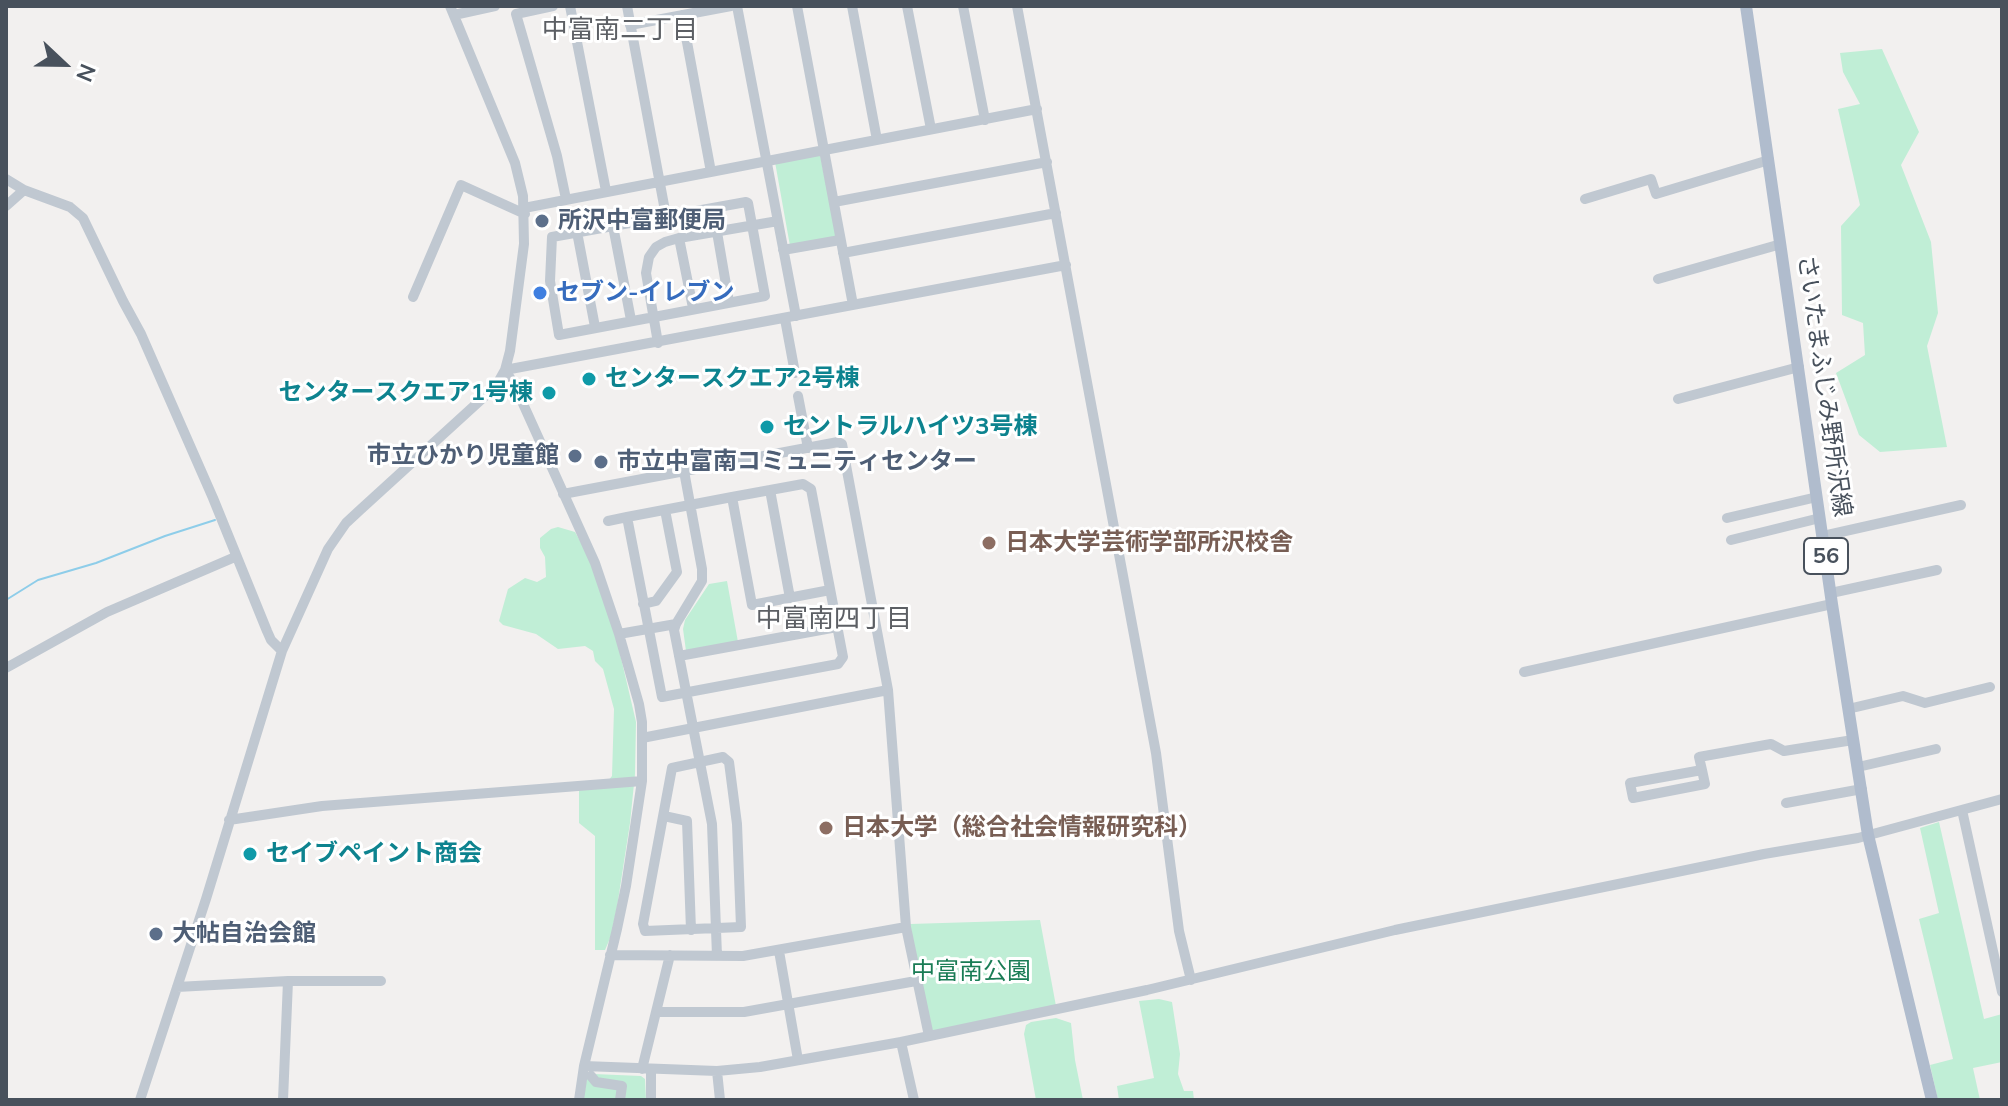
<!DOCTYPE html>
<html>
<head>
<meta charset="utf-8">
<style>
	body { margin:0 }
	#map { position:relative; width:2008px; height:1106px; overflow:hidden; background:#f2f0ef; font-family:Mulish,sans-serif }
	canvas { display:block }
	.frame { position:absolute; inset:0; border:8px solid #48515c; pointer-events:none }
	.north { position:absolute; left:24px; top:24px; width:80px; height:80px; -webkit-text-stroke:6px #fff; paint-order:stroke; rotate:112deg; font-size:22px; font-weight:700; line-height:32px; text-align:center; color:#48515c }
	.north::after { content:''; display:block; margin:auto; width:28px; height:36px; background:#48515c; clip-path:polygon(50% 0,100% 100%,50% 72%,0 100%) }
</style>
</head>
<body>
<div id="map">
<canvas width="2008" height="1106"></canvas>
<div class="frame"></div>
<div class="north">N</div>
</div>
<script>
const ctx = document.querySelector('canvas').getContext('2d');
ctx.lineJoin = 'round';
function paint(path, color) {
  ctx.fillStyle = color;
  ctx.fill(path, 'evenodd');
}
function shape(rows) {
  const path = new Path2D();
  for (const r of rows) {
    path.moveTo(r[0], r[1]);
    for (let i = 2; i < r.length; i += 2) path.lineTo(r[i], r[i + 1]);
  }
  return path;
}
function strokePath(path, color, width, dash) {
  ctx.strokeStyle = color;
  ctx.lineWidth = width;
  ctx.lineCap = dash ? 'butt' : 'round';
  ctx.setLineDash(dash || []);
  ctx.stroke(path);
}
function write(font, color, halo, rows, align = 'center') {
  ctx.font = font + ' Mulish,"Noto Sans JP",sans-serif';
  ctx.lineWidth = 6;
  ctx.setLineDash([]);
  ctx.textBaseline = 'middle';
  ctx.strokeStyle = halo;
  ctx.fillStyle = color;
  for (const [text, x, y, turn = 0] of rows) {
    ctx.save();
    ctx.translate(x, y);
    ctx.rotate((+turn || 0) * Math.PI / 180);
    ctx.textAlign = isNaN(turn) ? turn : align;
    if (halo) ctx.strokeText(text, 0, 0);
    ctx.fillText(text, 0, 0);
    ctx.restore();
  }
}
const green = shape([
	[1882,49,1919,132,1901,165,1931,242,1938,313,1927,346,1947,447,1880,452,1859,435,1836,373,1865,355,1863,323,1842,315,1841,226,1860,205,1838,109,1860,104,1843,72,1840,53],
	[820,154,836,235,835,237,790,246,775,162],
	[558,527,575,532,590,558,618,645,636,722,635,774,630,823,617,907,611,936,605,950,595,950,595,836,579,823,579,790,603,787,612,776,614,709,603,669,595,661,593,651,585,646,558,649,536,634,503,625,499,621,508,589,525,578,537,582,546,577,545,557,540,548,540,538,551,529],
	[727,581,738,642,686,651,683,629,685,620,709,584],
	[1939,822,1984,1019,2002,1014,2002,1062,1973,1068,1980,1100,1938,1100,1930,1065,1953,1059,1919,919,1939,913,1920,828],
	[1040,920,1056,1006,933,1032,930,1030,910,924],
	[1159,999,1172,1002,1180,1054,1178,1074,1184,1091,1193,1091,1194,1100,1119,1100,1117,1086,1154,1078,1139,1001],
	[1056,1018,1071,1023,1075,1060,1083,1100,1036,1100,1024,1034,1026,1025,1031,1022],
	[594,1074,641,1076,645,1079,646,1100,583,1100,587,1078]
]);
const stream = shape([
	[6,600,38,580,96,563,165,536,215,520]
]);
const minor = shape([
	[553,6,516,14,557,156,566,199],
	[570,6,606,191],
	[627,6,666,216],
	[737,6,796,316],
	[797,6,853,305],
	[852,6,877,140],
	[907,6,931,129],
	[963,6,985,120],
	[1017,6,1156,753,1179,931,1191,980],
	[454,15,495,6],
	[682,15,711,172],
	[630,25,731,6],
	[6,179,24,190,70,207,83,218,123,301,141,334,213,498,267,631,271,640,282,651],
	[1585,199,1651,179,1656,194,1769,160],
	[746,202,748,203,765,296,559,335,550,281,552,237,746,202],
	[834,202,1047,162],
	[6,206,24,190],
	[524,208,1037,109],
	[613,226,631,320],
	[577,232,595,327],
	[717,232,729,302],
	[679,238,693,308],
	[783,250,840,240],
	[843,253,1056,213],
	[1658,279,1781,244],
	[413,297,461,185,525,214],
	[785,319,795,373],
	[658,343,646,273,649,257,656,247,665,242,679,238,778,221],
	[505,370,515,386,595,563,619,634,639,704,642,722,642,781,626,886,617,929,584,1066,579,1100],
	[505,370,1066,265],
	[798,396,808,448],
	[1678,399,1799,367],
	[770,490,790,598],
	[563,494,838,442,842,444,888,690,906,927,929,1036],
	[732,497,752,605,830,590],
	[1727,518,1817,497],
	[608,521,627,517,732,497,803,484,811,489,843,657,838,664,662,697,627,517],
	[1823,536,1961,505],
	[1731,540,1820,518],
	[1831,593,1937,570],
	[643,604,656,601,677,572,665,510],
	[676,624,674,630,712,824,717,956],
	[619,634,676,624,702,581,702,569,684,471],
	[679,656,837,627],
	[6,668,107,612,235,557],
	[1524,672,1832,604],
	[1848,709,1903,696,1925,703,1990,687],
	[642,738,888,690],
	[723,757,729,762,737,824,741,927,645,931,643,924,672,768,723,757],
	[1858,767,1936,749],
	[1702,770,1630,783,1633,798,1705,784,1702,770,1699,757,1771,744,1784,751,1853,740],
	[1786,803,1862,789],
	[1962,810,2002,992],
	[664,816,687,821,691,930],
	[229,820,322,806,642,781],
	[779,951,798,1060],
	[610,955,743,956,906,927],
	[177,987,288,981,381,981],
	[656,1012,744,1012,916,981],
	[901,1042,914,1100],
	[584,1066,717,1071,760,1067,901,1042,1147,990,1395,930,1764,854,1858,838,2002,799],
	[642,1069,670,955],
	[651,1070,651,1100],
	[717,1071,720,1100],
	[591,1076,596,1082,622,1086,620,1100],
	[140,1100,206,899,282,651,328,549,346,523,360,510,496,386,505,370,510,351,524,244,523,196,515,163,450,6],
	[283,1100,288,981]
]);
const major = shape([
	[1746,6,1832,604,1868,835,1932,1100]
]);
const markers = [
	[542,221,8,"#5c6f8a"],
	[540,293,8,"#3f7fe0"],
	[589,379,8,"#0f9aa8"],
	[549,393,8,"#0f9aa8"],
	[767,427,8,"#0f9aa8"],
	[575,456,8,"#5c6f8a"],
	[601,462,8,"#5c6f8a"],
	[989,543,8,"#8d6e63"],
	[826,828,8,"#8d6e63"],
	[250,854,8,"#0f9aa8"],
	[156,934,8,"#5c6f8a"]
];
const shields = [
	[1826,556,44]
];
const shieldNames = [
	["56",1826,556]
];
const serviceNames = [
	["所沢中富郵便局",558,221],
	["市立ひかり児童館",559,456,"right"],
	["市立中富南コミュニティセンター",617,462],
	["大帖自治会館",172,934]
];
const shopNames = [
	["セブン-イレブン",556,293]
];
const cultureNames = [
	["センタースクエア2号棟",605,379],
	["センタースクエア1号棟",533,393,"right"],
	["セントラルハイツ3号棟",783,427],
	["セイブペイント商会",266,854]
];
const streetNames = [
	["さいたまふじみ野所沢線",1824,386,82]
];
const educationNames = [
	["日本大学芸術学部所沢校舎",1005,543],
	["日本大学（総合社会情報研究科）",842,828]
];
const parkNames = [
	["中富南公園",971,972]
];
const neighbourhoodNames = [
	["中富南二丁目",620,30],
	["中富南四丁目",834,619]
];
paint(green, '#c0eed6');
strokePath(stream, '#8ecde9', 2);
strokePath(minor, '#c0c8d1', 10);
strokePath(major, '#b0bccd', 12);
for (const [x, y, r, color] of markers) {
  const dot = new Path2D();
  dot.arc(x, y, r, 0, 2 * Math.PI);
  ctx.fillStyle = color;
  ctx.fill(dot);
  strokePath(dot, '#fff', 3);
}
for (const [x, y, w] of shields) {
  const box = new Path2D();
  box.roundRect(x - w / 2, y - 18, w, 36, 6);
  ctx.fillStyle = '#fff';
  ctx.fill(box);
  strokePath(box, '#48515c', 2);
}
write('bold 22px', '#48515c', null, shieldNames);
write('bold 24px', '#4e5e75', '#fff', serviceNames, 'left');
write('bold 24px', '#366cbe', '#fff', shopNames, 'left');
write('bold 24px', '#0d838f', '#fff', cultureNames, 'left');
write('24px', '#48515c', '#fff', streetNames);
write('bold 24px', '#785e54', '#fff', educationNames, 'left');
write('24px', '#1a7c55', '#fff', parkNames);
write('26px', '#5c5f64', '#fff', neighbourhoodNames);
</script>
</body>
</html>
